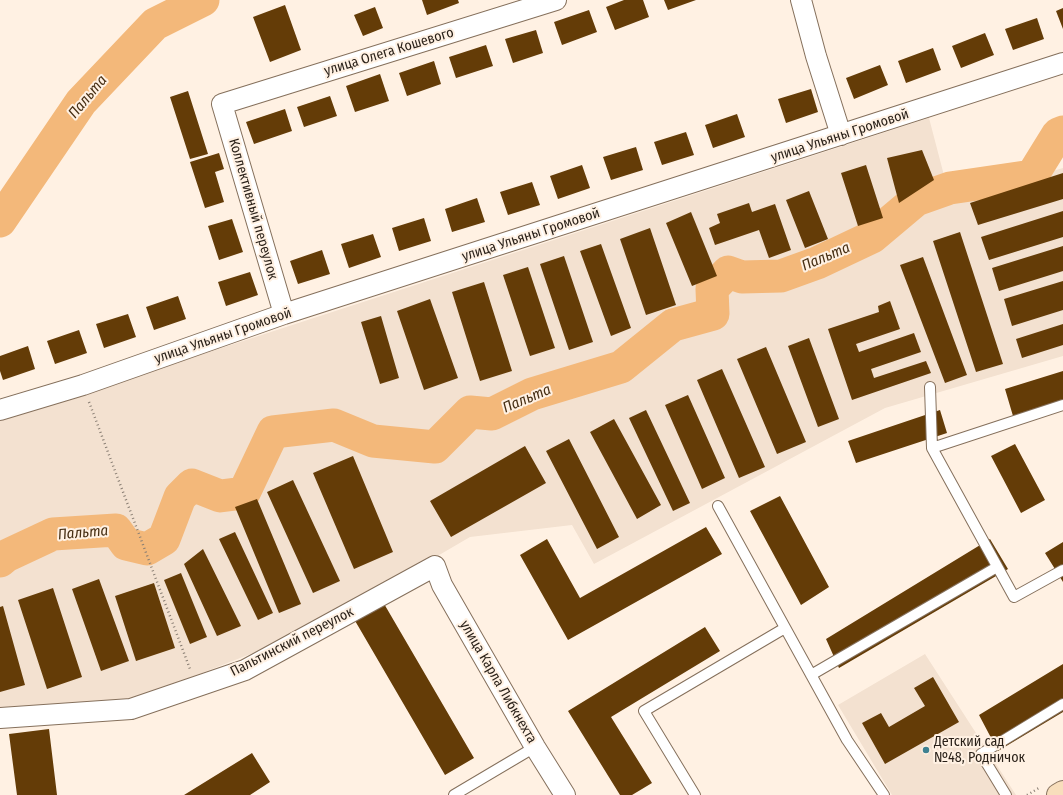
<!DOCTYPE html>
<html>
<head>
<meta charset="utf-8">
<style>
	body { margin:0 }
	canvas { display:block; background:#fff1e3 }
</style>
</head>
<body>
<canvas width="1063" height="795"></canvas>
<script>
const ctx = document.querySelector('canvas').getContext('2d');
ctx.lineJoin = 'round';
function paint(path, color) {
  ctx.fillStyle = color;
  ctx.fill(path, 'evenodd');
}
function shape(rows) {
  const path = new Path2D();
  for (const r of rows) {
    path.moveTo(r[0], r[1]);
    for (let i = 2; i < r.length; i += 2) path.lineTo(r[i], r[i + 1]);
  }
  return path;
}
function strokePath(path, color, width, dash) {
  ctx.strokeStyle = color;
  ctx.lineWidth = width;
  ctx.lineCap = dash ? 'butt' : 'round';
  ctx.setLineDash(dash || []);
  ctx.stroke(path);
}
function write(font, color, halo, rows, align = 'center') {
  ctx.font = font + ' "Fira Sans Condensed",sans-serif';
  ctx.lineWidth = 4;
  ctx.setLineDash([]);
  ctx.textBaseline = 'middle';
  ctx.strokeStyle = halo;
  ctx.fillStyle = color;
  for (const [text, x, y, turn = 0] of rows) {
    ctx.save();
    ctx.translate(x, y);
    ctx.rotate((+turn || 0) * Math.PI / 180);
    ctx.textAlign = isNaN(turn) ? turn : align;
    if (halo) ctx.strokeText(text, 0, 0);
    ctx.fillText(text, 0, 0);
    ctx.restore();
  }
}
const built = shape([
	[929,118,946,183,917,197,871,233,781,270,744,271,728,269,709,286,709,311,668,323,620,359,544,384,493,408,469,408,432,440,377,435,334,419,265,430,243,483,231,487,195,480,182,485,152,534,137,539,122,521,66,522,0,547,0,420],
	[1063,168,1063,356,885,408,594,564,572,525,470,537,309,631,128,702,0,719,0,572,18,558,55,541,110,540,124,552,159,553,175,536,193,497,228,507,251,495,280,441,333,434,372,451,436,452,479,419,511,413,536,398,625,373,674,329,718,315,715,290,730,275,738,279,780,278,818,265,873,239,918,203,948,193,968,196],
	[925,654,1016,795,892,795,838,705]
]);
const river = shape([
	[0,221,81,102,155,24,203,0],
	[0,561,6,556,53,534,116,530,126,544,147,549,164,539,180,497,192,485,220,496,244,493,273,432,334,425,373,441,435,447,470,412,492,414,532,394,621,367,673,325,713,314,712,289,728,272,742,277,781,276,817,263,872,237,916,200,950,188,1032,176,1058,134,1063,132]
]);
const building = shape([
	[422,0,458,0,459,3,427,15],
	[624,0,643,0,649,17,615,30,606,7],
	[664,0,696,0,668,10],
	[285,5,301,50,270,62,253,17],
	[375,7,383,28,363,36,354,15],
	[1063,8,1063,29,1056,11],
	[589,10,597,32,562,45,554,22],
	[1037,18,1044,39,1013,50,1005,29],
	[536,30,543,53,513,63,505,39],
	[985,33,994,55,961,68,952,46],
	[486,45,493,66,456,78,449,57],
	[933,48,941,70,906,83,898,61],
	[434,61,441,84,407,96,399,73],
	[880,65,888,85,854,99,846,78],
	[380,74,389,101,355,112,346,86],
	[811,89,818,112,786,123,778,99],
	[188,91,208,154,190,159,170,97],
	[330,96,337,116,304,127,297,107],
	[285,109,292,131,254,144,246,122],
	[737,114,745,137,713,148,705,125],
	[686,132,694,155,662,165,654,142],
	[636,147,643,170,611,180,603,157],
	[922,150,934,180,899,203,887,158],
	[219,153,224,169,215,172,224,202,205,208,190,162],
	[582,165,590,188,558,199,550,176],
	[866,165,883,218,858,226,841,173],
	[1063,173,1063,199,978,225,970,203],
	[532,182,540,205,508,215,500,192],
	[809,191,828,239,805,248,786,200],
	[477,198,485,222,452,232,445,209],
	[749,203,752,212,775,204,791,250,769,258,759,230,715,245,709,228,720,223,717,214],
	[1063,211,1063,237,989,260,981,237],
	[691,212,717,276,692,286,666,223],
	[424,218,431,241,399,251,392,228],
	[232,219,243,252,219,260,208,226],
	[650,228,676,305,646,315,620,239],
	[960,232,1003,364,976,372,933,241],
	[373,234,381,257,349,268,341,244],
	[601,244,631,328,611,336,580,251],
	[1063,246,1063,271,999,291,992,268],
	[322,250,330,274,298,284,290,261],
	[564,256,593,342,569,350,540,264],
	[923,257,967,375,945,383,900,265],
	[528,267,555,348,530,356,503,275],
	[250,272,258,295,226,306,218,282],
	[1063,281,1063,310,1012,326,1004,299],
	[484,282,512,371,480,381,452,292],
	[178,296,186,319,154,330,146,307],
	[430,299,458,378,424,390,397,311],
	[890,301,900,329,856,344,859,352,914,333,921,352,871,369,874,378,926,361,931,373,852,400,828,329,879,312,878,306],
	[128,314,136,337,104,348,96,324],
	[381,316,399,378,380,384,361,322],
	[1063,324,1063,345,1022,358,1016,339],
	[79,330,87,353,55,364,47,341],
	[809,338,839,419,818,427,788,346],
	[28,346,35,369,3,380,0,371,0,356],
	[766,347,806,442,777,454,737,359],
	[722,369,765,467,739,478,697,380],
	[1063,371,1063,400,1013,416,1005,389],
	[688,395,725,478,702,489,665,405],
	[646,410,690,503,673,511,629,418],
	[940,410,947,433,856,463,848,441],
	[614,419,661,505,637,519,590,432],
	[569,439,619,537,597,549,546,451],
	[1015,444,1045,500,1021,513,991,456],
	[525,446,546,483,451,537,430,501],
	[353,456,393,552,354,569,313,473],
	[293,480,340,581,313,593,267,492],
	[780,496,829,587,801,605,750,511],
	[257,499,301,604,279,613,235,507],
	[706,527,722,554,568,640,520,555,547,539,580,598],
	[235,532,273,613,258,620,219,539],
	[990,539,1008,569,839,668,826,639],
	[1063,542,1063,582,1045,553],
	[203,549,241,626,217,636,184,564],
	[181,573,207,637,190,644,164,580],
	[99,579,129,661,101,671,72,589],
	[154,583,175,648,136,661,115,596],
	[53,588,82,677,47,689,18,600],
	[383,602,474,758,445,775,354,619],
	[3,606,25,685,0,692,0,607],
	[705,627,720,651,611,717,652,783,632,795,620,795,568,711],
	[1063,664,1063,712,998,751,979,715],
	[933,677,959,722,885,764,862,723,881,713,889,727,925,706,914,688],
	[49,729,57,795,17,795,9,734],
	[252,753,270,782,250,795,184,795]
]);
const path = shape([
	[89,402,190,669],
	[1027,795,1039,788]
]);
const lane = shape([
	[930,387,932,448],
	[1063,405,932,448,1014,597,1063,570],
	[718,506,847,740,884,795],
	[811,675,997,567],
	[454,795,535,747],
	[695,795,644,711,785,628],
	[1006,795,981,754,1063,704]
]);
const street = shape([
	[801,0,816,56,841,135],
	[284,314,222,104,556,0],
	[0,410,83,385,284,314,1063,63],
	[0,718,131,709,245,670,435,566,442,585,535,747,565,795]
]);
const secondary = shape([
	[1058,795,1063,792]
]);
const markers = [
	[926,750,4,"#3e8191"]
];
const streetNames = [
	["улица Олега Кошевого",389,52,-17],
	["улица Ульяны Громовой",840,136,-18],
	["Коллективный переулок",253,209,74],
	["улица Ульяны Громовой",531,235,-18],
	["улица Ульяны Громовой",223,336,-19],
	["Пальтинский переулок",292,642,-27],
	["улица Карла Либкнехта",498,682,60]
];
const poiNames = [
	["Детский сад",934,742],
	["№48, Родничок",934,758]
];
const waterNames = [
	["Пальта",88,97,-50],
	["Пальта",826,257,-23],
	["Пальта",527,399,-23],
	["Пальта",83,533,-5]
];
paint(built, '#f3e1d0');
strokePath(river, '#f3b87a', 33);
paint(building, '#643c07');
strokePath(lane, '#85705c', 12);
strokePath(street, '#85705c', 22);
strokePath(secondary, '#85705c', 24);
strokePath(path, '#8a7f74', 2.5, [1, 3]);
strokePath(lane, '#fff', 10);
strokePath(street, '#fff', 20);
strokePath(secondary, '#f8debc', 22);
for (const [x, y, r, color] of markers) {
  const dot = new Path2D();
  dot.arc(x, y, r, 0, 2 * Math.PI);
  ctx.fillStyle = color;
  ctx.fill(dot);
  strokePath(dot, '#fff1e3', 1.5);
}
write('14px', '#281f17', '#fff1e3', streetNames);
write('14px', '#281f17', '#fff1e3', poiNames, 'left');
write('italic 15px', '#472f14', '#fff1e3', waterNames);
</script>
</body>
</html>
